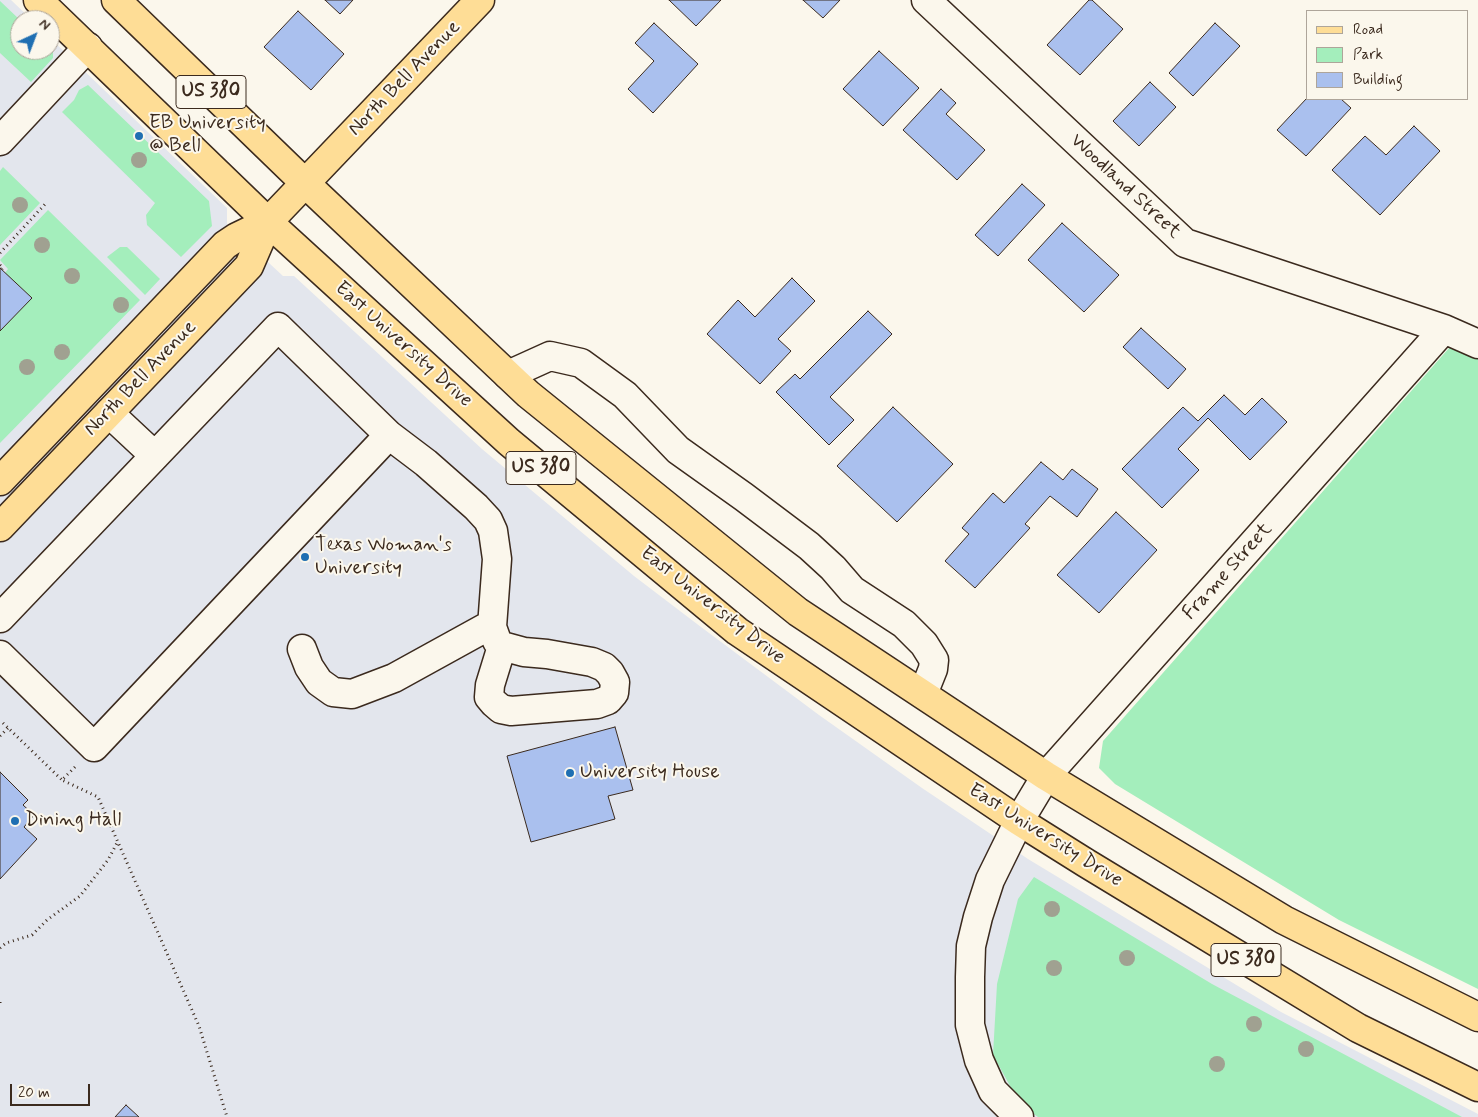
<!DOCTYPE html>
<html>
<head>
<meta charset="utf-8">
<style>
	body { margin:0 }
	#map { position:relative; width:1478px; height:1117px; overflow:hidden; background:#fbf7ec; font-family:Mynerve,sans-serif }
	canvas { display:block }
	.legend { position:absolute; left:1306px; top:10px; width:162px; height:90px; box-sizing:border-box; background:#fbf7ec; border:1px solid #aea59a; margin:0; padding:6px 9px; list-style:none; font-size:15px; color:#3b2a1e }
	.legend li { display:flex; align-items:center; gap:10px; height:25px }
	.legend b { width:25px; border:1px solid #aea59a }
	.north { position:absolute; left:10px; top:10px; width:50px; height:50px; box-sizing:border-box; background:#fbf7ec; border:1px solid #aea59a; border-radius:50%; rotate:43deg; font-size:14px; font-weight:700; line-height:20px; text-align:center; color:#3b2a1e }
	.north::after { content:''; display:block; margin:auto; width:18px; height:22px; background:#1f6fb2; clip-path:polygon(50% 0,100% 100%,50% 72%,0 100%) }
	.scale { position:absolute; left:10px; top:1084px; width:80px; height:22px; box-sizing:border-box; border:2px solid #3b2a1e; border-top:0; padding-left:6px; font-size:15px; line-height:18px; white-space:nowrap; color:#3b2a1e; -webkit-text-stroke:4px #fbf7ec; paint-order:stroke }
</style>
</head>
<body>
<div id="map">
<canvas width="1478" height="1117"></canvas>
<ul class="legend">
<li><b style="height:6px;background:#fedd96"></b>Road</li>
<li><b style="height:14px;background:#a4eebc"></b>Park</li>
<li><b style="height:14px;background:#aac0ee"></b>Building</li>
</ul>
<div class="north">N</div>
<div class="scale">20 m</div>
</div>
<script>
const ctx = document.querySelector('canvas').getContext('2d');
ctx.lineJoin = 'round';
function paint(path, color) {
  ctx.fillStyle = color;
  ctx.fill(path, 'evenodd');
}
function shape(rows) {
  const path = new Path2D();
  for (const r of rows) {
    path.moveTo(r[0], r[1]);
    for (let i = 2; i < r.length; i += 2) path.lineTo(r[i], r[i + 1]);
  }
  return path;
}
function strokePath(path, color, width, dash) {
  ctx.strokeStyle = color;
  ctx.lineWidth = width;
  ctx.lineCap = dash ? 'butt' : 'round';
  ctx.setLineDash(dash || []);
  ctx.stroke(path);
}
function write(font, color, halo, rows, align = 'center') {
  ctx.font = font + ' Mynerve,sans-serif';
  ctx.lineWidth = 4;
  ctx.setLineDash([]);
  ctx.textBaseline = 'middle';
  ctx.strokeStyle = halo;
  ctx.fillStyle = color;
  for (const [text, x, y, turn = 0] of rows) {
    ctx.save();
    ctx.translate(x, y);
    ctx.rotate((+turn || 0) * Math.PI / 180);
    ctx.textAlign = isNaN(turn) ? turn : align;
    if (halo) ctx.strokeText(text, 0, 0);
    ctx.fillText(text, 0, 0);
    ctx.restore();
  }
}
const built = shape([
	[0,0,11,0,32,20,20,20,20,50,50,50,50,38,227,208,227,224,283,276,294,276,482,449,634,576,701,627,819,715,922,788,1028,859,1281,1012,1478,1114,1478,1117,0,1117]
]);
const green = shape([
	[0,1,20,20,20,50,50,49,53,51,53,58,31,82,0,53],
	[88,85,209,201,212,226,181,257,147,225,146,215,155,203,62,112,74,100,79,90],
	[3,167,40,203,0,245,0,171],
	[48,210,140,300,0,443,0,331,31,298,5,273,8,269,0,260],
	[120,247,127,247,160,279,145,295,107,257],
	[1457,339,1478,359,1478,989,1339,920,1115,784,1099,768,1103,741],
	[1034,877,1212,984,1462,1117,1038,1117,1020,1104,993,1055,997,984,1018,899]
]);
const building = shape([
	[325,0,353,0,340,14,325,0],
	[669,0,721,0,696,26,669,0],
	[803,0,840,0,823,18,803,0],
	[1089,0,1092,0,1123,29,1080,75,1047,45,1089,0],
	[298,11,344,54,311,90,264,47,298,11],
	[654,23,698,64,653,113,628,89,654,61,635,43,654,23],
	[1215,23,1240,46,1193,96,1169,73,1215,23],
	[879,51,919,88,883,126,843,89,879,51],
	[1150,82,1176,107,1139,146,1113,121,1150,82],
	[941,89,956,103,946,114,985,150,957,180,903,130,941,89],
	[1307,98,1341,99,1351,108,1306,156,1277,130,1307,98],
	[1414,126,1440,151,1380,215,1332,170,1365,136,1386,155,1414,126],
	[1022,184,1045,205,998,256,975,235,1022,184],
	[1062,223,1119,275,1084,312,1028,260,1062,223],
	[0,268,32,298,0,331,0,268],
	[792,278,815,301,778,339,791,351,760,384,707,334,738,300,755,317,792,278],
	[868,311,892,334,830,397,854,420,829,445,776,392,795,374,800,379,868,311],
	[1141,328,1186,369,1168,389,1123,347,1141,328],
	[1224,395,1245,415,1262,398,1287,422,1250,460,1208,418,1178,449,1199,470,1162,508,1122,469,1183,407,1198,421,1224,395],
	[893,407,953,464,897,522,837,466,893,407],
	[1041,462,1063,480,1072,469,1098,489,1077,517,1050,496,1025,524,1030,528,975,588,945,561,969,534,962,528,993,493,1004,503,1041,462],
	[1116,512,1157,550,1099,613,1057,575,1116,512],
	[615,727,633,790,608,796,615,819,531,842,507,756,615,727],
	[0,772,28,800,23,805,34,815,24,827,37,839,0,879,0,772],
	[126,1105,139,1117,115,1117,126,1105]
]);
const path = shape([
	[0,253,47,202],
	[0,265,3,268,2,269],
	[3,723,62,780],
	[0,736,8,728],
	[75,767,62,780,98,797,199,1026,227,1117],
	[0,948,6,943,32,935,47,920,80,896,108,860,118,841],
	[0,1002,0,1004]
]);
const minor = shape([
	[926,0,1185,243,1444,329,1478,344],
	[0,141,88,47],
	[508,375,550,356,581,363,625,395,678,450,744,497,809,546,833,568,852,590,904,624,924,644,934,660,933,669,923,694],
	[109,413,155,456],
	[389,435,426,463,476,507,488,520,493,531,497,559,492,627,497,641,502,646,524,652,547,654,592,662,604,667,610,673,615,682,614,693,608,700,597,704,511,711,501,709,494,703,489,697,490,685,502,646],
	[0,618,278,327,389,435,94,747,0,655],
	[302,649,309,667,319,682,333,692,352,694,394,678,492,624],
	[1019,1117,993,1091,979,1060,970,1025,970,977,971,946,978,917,990,880,1019,821,1046,776,1444,329]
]);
const major = shape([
	[38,0,268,222,509,442,737,631,1019,821,1086,863,1358,1028,1478,1087],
	[116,0,306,184,528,394,798,612,1046,776,1284,920,1478,1017],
	[0,481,225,245,237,237,268,222,480,0],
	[0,527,249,266,268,222]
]);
const trees = [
	[139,160],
	[20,205],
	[42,245],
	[72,276],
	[121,305],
	[62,352],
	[27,367],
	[1052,909],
	[1127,958],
	[1054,968],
	[1254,1024],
	[1306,1049],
	[1217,1064]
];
const markers = [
	[139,136,5,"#1f6fb2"],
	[305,557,5,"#1f6fb2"],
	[570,773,5,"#1f6fb2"],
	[15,821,5,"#1f6fb2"]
];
const shields = [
	[211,92,70],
	[541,468,70],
	[1246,960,70]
];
const shieldNames = [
	["US 380",211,92],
	["US 380",541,468],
	["US 380",1246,960]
];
const streetNames = [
	["North Bell Avenue",405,79,-46],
	["Woodland Street",1125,187,43],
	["East University Drive",403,345,42],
	["North Bell Avenue",141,379,-46],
	["Frame Street",1228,572,-48],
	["East University Drive",712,606,38],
	["East University Drive",1045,836,32]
];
const poiNames = [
	["EB University",149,124],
	["@ Bell",149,147],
	["Texas Woman's",315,546],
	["University",315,569],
	["University House",580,773],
	["Dining Hall",25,821]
];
paint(built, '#e3e6ed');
paint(green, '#a4eebc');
paint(building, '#aac0ee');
strokePath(building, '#3b2a1e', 1);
strokePath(minor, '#3b2a1e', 31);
strokePath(major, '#3b2a1e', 31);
strokePath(path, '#3b2a1e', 3, [1, 4]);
strokePath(minor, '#fbf7ec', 28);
strokePath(major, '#fedd96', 28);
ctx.fillStyle = '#a0a191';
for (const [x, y] of trees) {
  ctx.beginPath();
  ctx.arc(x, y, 8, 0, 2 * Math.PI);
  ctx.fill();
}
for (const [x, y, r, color] of markers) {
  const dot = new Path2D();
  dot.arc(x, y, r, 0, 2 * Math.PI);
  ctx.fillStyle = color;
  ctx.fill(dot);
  strokePath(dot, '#fbf7ec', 2);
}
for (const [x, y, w] of shields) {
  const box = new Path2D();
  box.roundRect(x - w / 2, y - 16.5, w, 33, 4);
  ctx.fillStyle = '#fbf7ec';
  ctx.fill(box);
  strokePath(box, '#3b2a1e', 1);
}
write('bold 19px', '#3b2a1e', null, shieldNames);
write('20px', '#3b2a1e', '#fbf7ec', streetNames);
write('20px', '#3b2a1e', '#fbf7ec', poiNames, 'left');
</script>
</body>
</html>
